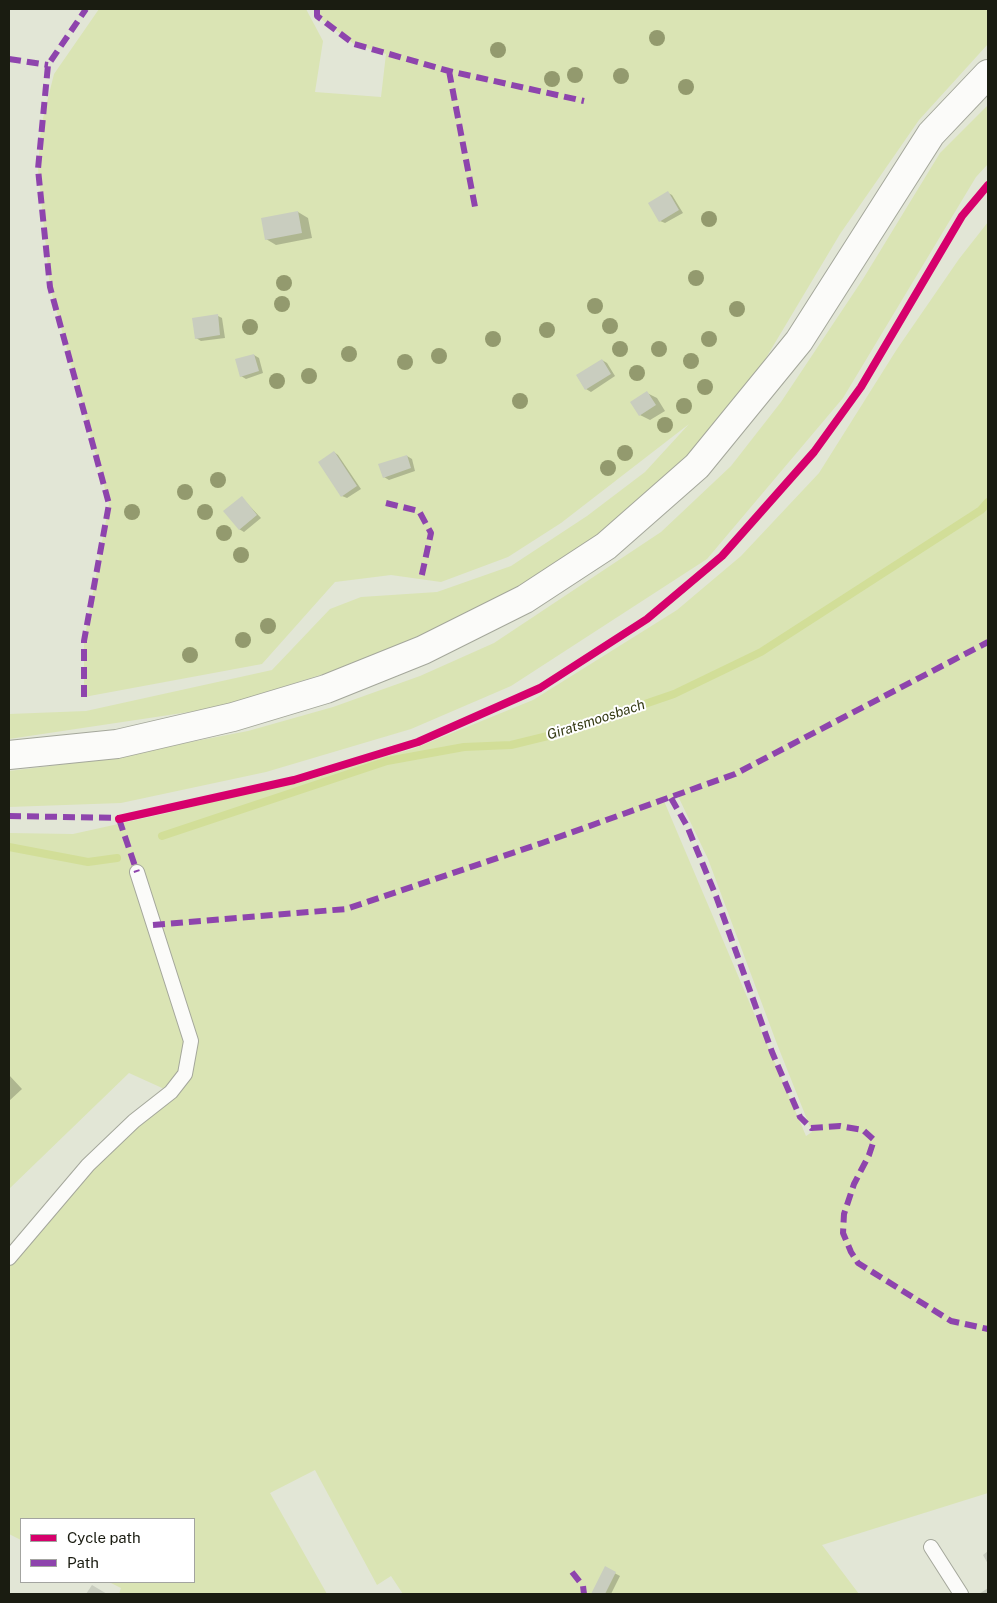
<!DOCTYPE html>
<html>
<head>
<meta charset="utf-8">
<style>
	body { margin:0 }
	#map { position:relative; width:997px; height:1603px; overflow:hidden; background:#e2e6d6; font-family:"Public Sans",sans-serif }
	canvas { display:block }
	.frame { position:absolute; inset:0; border:10px solid #1a1c11; pointer-events:none }
	.legend { position:absolute; left:20px; top:1518px; width:175px; height:65px; box-sizing:border-box; background:#fff; border:1px solid #a3a4a0; margin:0; padding:6px 9px; list-style:none; font-size:15px; color:#1a1c11 }
	.legend li { display:flex; align-items:center; gap:10px; height:25px }
	.legend b { width:25px; border:1px solid #a3a4a0 }
</style>
</head>
<body>
<div id="map">
<canvas width="997" height="1603"></canvas>
<div class="frame"></div>
<ul class="legend">
<li><b style="height:6px;background:#d6006c"></b>Cycle path</li>
<li><b style="height:6px;background:#8e44ad"></b>Path</li>
</ul>
</div>
<script>
const ctx = document.querySelector('canvas').getContext('2d');
ctx.lineJoin = 'round';
function paint(path, color) {
  ctx.fillStyle = color;
  ctx.fill(path, 'evenodd');
}
function shape(rows) {
  const path = new Path2D();
  for (const r of rows) {
    path.moveTo(r[0], r[1]);
    for (let i = 2; i < r.length; i += 2) path.lineTo(r[i], r[i + 1]);
  }
  return path;
}
function strokePath(path, color, width, dash) {
  ctx.strokeStyle = color;
  ctx.lineWidth = width;
  ctx.lineCap = dash ? 'butt' : 'round';
  ctx.setLineDash(dash || []);
  ctx.stroke(path);
}
function write(font, color, halo, rows, align = 'center') {
  ctx.font = font + ' "Public Sans",sans-serif';
  ctx.lineWidth = 4;
  ctx.setLineDash([]);
  ctx.textBaseline = 'middle';
  ctx.strokeStyle = halo;
  ctx.fillStyle = color;
  for (const [text, x, y, turn = 0] of rows) {
    ctx.save();
    ctx.translate(x, y);
    ctx.rotate((+turn || 0) * Math.PI / 180);
    ctx.textAlign = isNaN(turn) ? turn : align;
    if (halo) ctx.strokeText(text, 0, 0);
    ctx.fillText(text, 0, 0);
    ctx.restore();
  }
}
const green = shape([
	[99,9,306,9,323,41,315,92,381,97,386,54,354,44,317,16,317,9,988,9,988,44,919,120,840,234,754,378,684,465,599,541,478,612,355,664,216,708,9,739,9,714,86,711,272,670,330,609,361,597,437,592,511,566,587,516,645,472,689,424,561,523,508,557,441,582,391,575,335,582,262,664,84,697,84,641,109,504,50,287,38,169,41,126,54,74],
	[988,105,988,164,976,177,843,398,707,559,511,686,411,729,266,772,121,803,9,807,9,771,91,761,248,731,333,707,420,676,494,643,661,532,731,466,781,402,863,279,940,153],
	[988,222,988,1493,822,1545,859,1594,403,1594,391,1576,377,1585,315,1470,270,1493,327,1594,119,1594,121,1588,109,1582,194,1582,194,1519,21,1519,21,1540,9,1534,9,1258,48,1209,171,1092,129,1073,9,1189,9,833,73,834,168,813,413,749,533,700,677,610,741,556,819,473,897,349,959,259],
	[678,796,708,859,777,1044,812,1132,806,1136,664,801]
]);
const shadow = shape([
	[668,193,672,195,683,213,665,223,660,221],
	[298,212,308,218,312,238,276,245,266,239],
	[218,316,222,318,225,338,201,341,196,338],
	[254,355,259,358,263,373,246,379,241,376],
	[602,360,607,363,615,376,591,392,586,389],
	[647,393,657,398,665,411,650,420,640,415],
	[334,452,338,455,361,489,347,498,342,496],
	[407,456,412,459,415,471,389,480,384,477],
	[242,498,261,518,244,532,239,529],
	[9,1075,22,1089,9,1101],
	[605,1568,620,1576,611,1594,593,1594]
]);
const stream = shape([
	[162,836,387,761,464,747,511,745,560,733,674,694,761,652,981,510,988,502],
	[9,847,88,862,117,858]
]);
const building = shape([
	[668,191,679,210,659,222,648,203],
	[298,211,302,233,265,240,261,218],
	[218,314,220,335,195,339,192,318],
	[254,354,259,371,240,377,235,359],
	[602,359,611,374,585,390,576,375],
	[647,391,656,405,639,416,630,402],
	[334,451,357,486,341,497,318,462],
	[407,455,411,468,383,478,378,464],
	[242,496,257,515,239,530,223,511],
	[988,1551,988,1564,983,1555],
	[605,1566,616,1572,605,1594,591,1594],
	[92,1585,107,1594,86,1594],
	[988,1588,988,1594,979,1594]
]);
const service = shape([
	[9,1258,88,1165,134,1121,171,1092,185,1074,191,1041,137,872],
	[931,1547,961,1594]
]);
const secondary = shape([
	[9,755,117,744,233,717,326,689,423,650,525,599,606,546,697,466,799,341,931,134,988,74]
]);
const quiet = shape([
	[317,9,317,16,354,44,449,71,584,101],
	[9,59,48,65],
	[449,71,476,212],
	[386,503,419,511,431,533,421,579],
	[84,697,84,641,109,504,50,287,38,169,48,65,86,9],
	[671,798,687,826,716,896,772,1052,800,1117,811,1128,840,1126,863,1130,874,1140,869,1155,854,1184,844,1214,843,1233,851,1252,858,1263,951,1321,988,1329],
	[9,816,122,818],
	[119,819,137,872],
	[153,925,346,909,542,843,735,774,988,642],
	[572,1572,583,1586,584,1594]
]);
const cycleway = shape([
	[119,819,294,780,418,742,540,688,647,619,722,556,814,452,861,387,962,216,988,185]
]);
const trees = [
	[657,38],
	[498,50],
	[575,75],
	[621,76],
	[552,79],
	[686,87],
	[709,219],
	[696,278],
	[284,283],
	[282,304],
	[595,306],
	[737,309],
	[610,326],
	[250,327],
	[547,330],
	[493,339],
	[709,339],
	[620,349],
	[659,349],
	[349,354],
	[439,356],
	[691,361],
	[405,362],
	[637,373],
	[309,376],
	[277,381],
	[705,387],
	[520,401],
	[684,406],
	[665,425],
	[625,453],
	[608,468],
	[218,480],
	[185,492],
	[132,512],
	[205,512],
	[224,533],
	[241,555],
	[268,626],
	[243,640],
	[190,655]
];
const waterNames = [
	["Giratsmoosbach",596,720,-18]
];
paint(green, '#dae4b4');
paint(shadow, '#0003');
strokePath(stream, '#d2de98', 8);
paint(building, '#c9cdbf');
strokePath(service, '#a4a79b', 16);
strokePath(secondary, '#a4a79b', 30);
strokePath(service, '#fbfbf9', 14);
strokePath(secondary, '#fbfbf9', 28);
strokePath(quiet, '#8e44ad', 6, [12, 6]);
strokePath(cycleway, '#d6006c', 8);
ctx.fillStyle = '#939a6e';
for (const [x, y] of trees) {
  ctx.beginPath();
  ctx.arc(x, y, 8, 0, 2 * Math.PI);
  ctx.fill();
}
write('italic 14px', '#333912', '#fff', waterNames);
</script>
</body>
</html>
